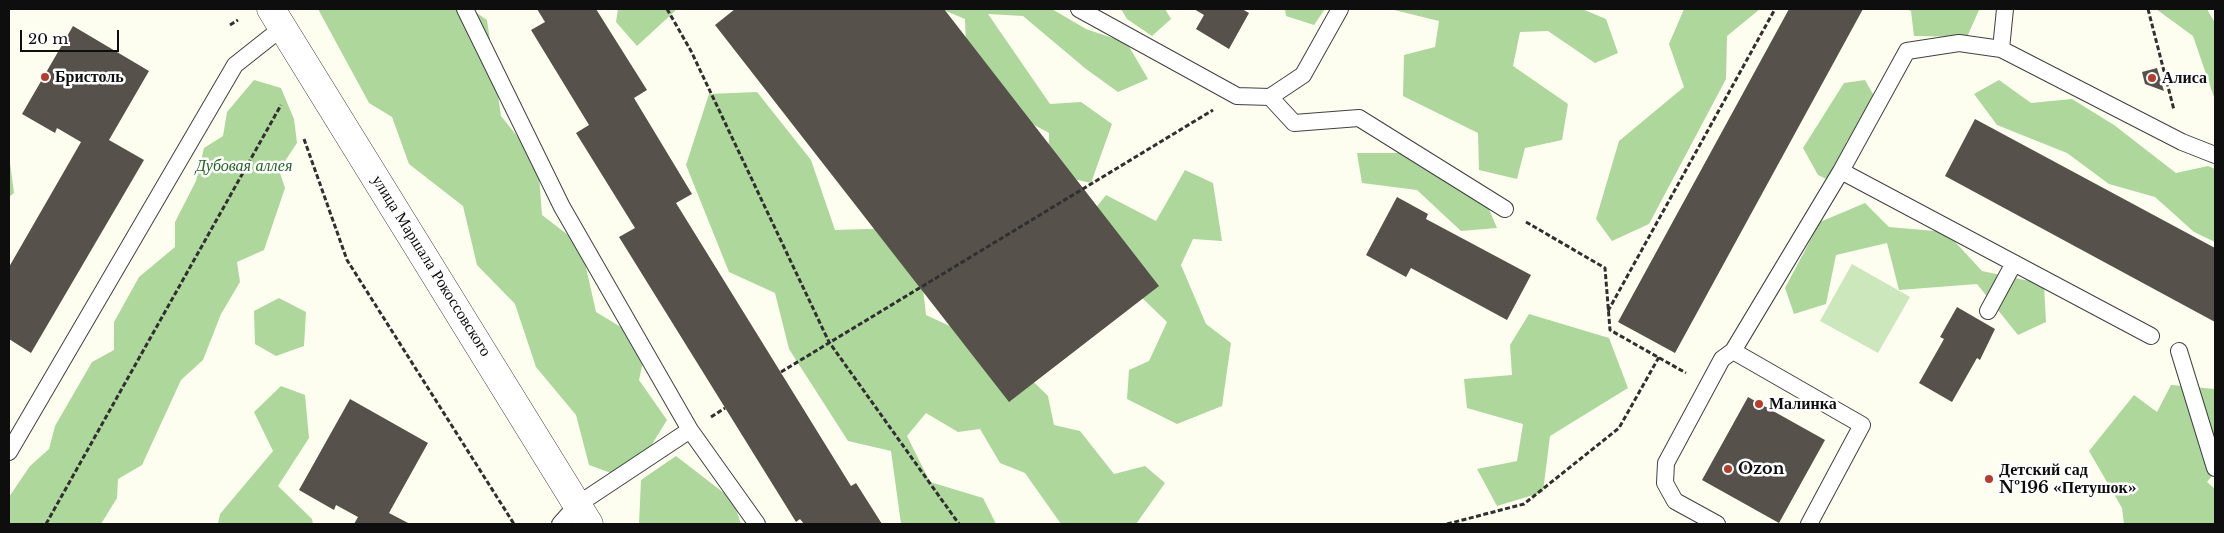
<!DOCTYPE html>
<html>
<head>
<meta charset="utf-8">
<style>
	body { margin:0 }
	#map { position:relative; width:2224px; height:533px; overflow:hidden; background:#fefef0; font-family:"Libre Baskerville",serif }
	canvas { display:block }
	.frame { position:absolute; inset:0; border:10px solid #0e0e0e; pointer-events:none }
	.scale { position:absolute; left:20px; top:30px; width:99px; height:22px; box-sizing:border-box; border:2px solid #0e0e0e; border-top:0; padding-left:6px; font-size:15px; line-height:18px; white-space:nowrap; color:#0e0e0e; -webkit-text-stroke:4px #fff; paint-order:stroke }
</style>
</head>
<body>
<div id="map">
<canvas width="2224" height="533"></canvas>
<div class="frame"></div>
<div class="scale">20 m</div>
</div>
<script>
const ctx = document.querySelector('canvas').getContext('2d');
ctx.lineJoin = 'round';
function paint(path, color) {
  ctx.fillStyle = color;
  ctx.fill(path, 'evenodd');
}
function shape(rows) {
  const path = new Path2D();
  for (const r of rows) {
    path.moveTo(r[0], r[1]);
    for (let i = 2; i < r.length; i += 2) path.lineTo(r[i], r[i + 1]);
  }
  return path;
}
function strokePath(path, color, width, dash) {
  ctx.strokeStyle = color;
  ctx.lineWidth = width;
  ctx.lineCap = dash ? 'butt' : 'round';
  ctx.setLineDash(dash || []);
  ctx.stroke(path);
}
function write(font, color, halo, rows, align = 'center') {
  ctx.font = font + ' "Libre Baskerville",serif';
  ctx.lineWidth = 5;
  ctx.setLineDash([]);
  ctx.textBaseline = 'middle';
  ctx.strokeStyle = halo;
  ctx.fillStyle = color;
  for (const [text, x, y, turn = 0] of rows) {
    ctx.save();
    ctx.translate(x, y);
    ctx.rotate((+turn || 0) * Math.PI / 180);
    ctx.textAlign = isNaN(turn) ? turn : align;
    if (halo) ctx.strokeText(text, 0, 0);
    ctx.fillText(text, 0, 0);
    ctx.restore();
  }
}
const green = shape([
	[1852,264,1910,297,1878,353,1820,321]
]);
const forest = shape([
	[318,9,471,9,487,20,501,116,538,162,542,215,581,245,596,312,647,343,639,380,667,420,630,480,589,465,576,415,536,367,515,304,477,265,463,206,409,164,392,117,369,103],
	[618,9,675,9,675,11,637,46,616,22],
	[941,9,1052,9,1086,29,1127,43,1148,79,1118,92,1086,69,1023,16,988,14,1050,104,1081,102,1112,124,1091,183,1048,173,1049,133,1001,107,967,73,965,19],
	[1121,9,1165,9,1171,19,1152,36,1127,19],
	[1285,9,1325,9,1314,25,1286,16],
	[1390,9,1582,9,1606,19,1618,53,1595,63,1548,31,1520,32,1513,66,1568,104,1562,140,1525,148,1517,179,1479,170,1478,133,1403,96,1404,55,1435,47,1439,21],
	[1684,9,1760,9,1727,36,1726,79,1649,224,1612,241,1596,219,1619,141,1684,87,1669,44],
	[1906,9,1977,9,1979,10,1967,37,1914,36,1911,11],
	[2156,9,2207,9,2215,23,2215,100,2193,36],
	[254,80,281,88,294,119,297,143,279,170,285,188,264,250,237,262,240,282,221,314,203,360,181,380,142,465,118,479,117,498,101,524,9,524,9,497,30,466,49,449,55,426,92,362,114,350,114,322,139,277,175,247,175,222,196,181,204,148,223,136,227,112],
	[1865,80,1881,108,1846,142,1851,163,1840,186,1818,175,1803,148,1844,83],
	[1999,80,2031,103,2072,99,2114,125,2176,173,2208,166,2215,169,2215,242,2194,232,2155,197,2109,184,2067,153,1997,125,1974,94],
	[757,92,811,160,835,230,900,228,918,243,926,315,1001,350,1048,396,1054,425,1080,431,1114,474,1145,466,1165,483,1136,524,1061,524,1025,473,1000,463,980,429,958,432,926,413,907,436,930,482,983,498,996,524,901,524,891,451,848,441,789,349,775,293,729,272,686,165,709,94],
	[1357,153,1406,153,1482,193,1497,228,1461,231,1417,190,1362,183],
	[9,156,14,193,9,197],
	[1185,170,1213,183,1222,241,1193,239,1181,265,1206,324,1231,343,1222,406,1177,424,1127,399,1129,370,1149,361,1167,322,1134,290,1091,214,1106,195,1156,221],
	[1865,203,1889,227,1946,232,1982,271,2044,284,2046,322,2018,335,1977,284,1899,290,1887,243,1836,255,1826,304,1794,314,1785,288,1820,222],
	[279,298,306,312,304,346,276,356,255,344,254,311],
	[1529,314,1609,338,1628,388,1550,436,1543,492,1497,506,1477,469,1517,461,1523,424,1467,408,1464,379,1512,375,1510,345],
	[2171,385,2215,389,2215,472,2207,482,2215,489,2215,524,2124,524,2122,508,2089,451,2134,395,2157,412],
	[281,386,305,395,309,438,278,486,312,519,313,524,218,524,220,514,273,451,254,412],
	[676,456,733,500,741,524,639,524,641,480]
]);
const building = shape([
	[537,9,596,9,647,90,634,98,692,194,676,203,851,486,856,483,882,524,804,524,800,519,796,522,619,237,635,228,576,133,589,125,531,30,545,22],
	[735,9,944,9,1159,286,1009,402,715,25],
	[1194,9,1242,9,1249,13,1229,49,1196,29,1204,15],
	[1789,9,1863,9,1675,353,1618,322],
	[73,26,149,71,109,140,144,160,31,353,9,339,9,267,81,142,57,128,55,133,22,114],
	[2157,68,2164,91,2145,84,2142,72],
	[1975,119,2215,248,2215,322,1945,176],
	[1397,197,1428,214,1426,219,1531,275,1507,320,1411,268,1406,277,1366,255],
	[1957,307,1995,329,1980,360,1977,358,1952,402,1919,383,1944,339,1940,337],
	[1748,397,1825,440,1779,523,1702,480],
	[350,399,428,443,389,513,410,524,354,524,358,517,336,505,334,510,299,490]
]);
const path = shape([
	[667,9,691,51,829,342,959,524],
	[2148,9,2174,110],
	[230,25,238,20],
	[304,139,347,260,514,524],
	[1526,222,1605,268,1610,330,1686,373],
	[1608,311,1775,9],
	[781,372,1213,110],
	[711,417,725,408],
	[46,524,281,105],
	[1447,524,1524,504,1619,428,1659,357]
]);
const service = shape([
	[465,9,562,207,690,430,757,524],
	[1079,9,1237,96,1270,97,1303,75,1340,9],
	[2001,49,2005,9],
	[1270,97,1294,123,1359,118,1505,209],
	[1841,171,2151,336],
	[1988,311,2014,263],
	[1733,351,1862,425,1809,524],
	[2179,351,2215,468],
	[9,452,235,65,283,27],
	[560,524,577,505,690,430],
	[1717,524,1675,501,1665,483,1666,463,1722,359,1733,351,1841,171,1907,51,1959,43,2001,49,2182,142,2215,155]
]);
const tertiary = shape([
	[271,9,589,524]
]);
const markers = [
	[45,77,5,"#b63d2e"],
	[2152,78,5,"#b63d2e"],
	[1759,404,5,"#b63d2e"],
	[1728,469,5,"#b63d2e"],
	[1989,479,5,"#b63d2e"]
];
const poiNames = [
	["Бристоль",55,77],
	["Алиса",2162,78],
	["Малинка",1769,404],
	["Ozon",1738,469],
	["Детский сад",1999,470],
	["№196 «Петушок»",1999,488]
];
const parkNames = [
	["Дубовая аллея",244,166]
];
const streetNames = [
	["улица Маршала Рокоссовского",431,266,58]
];
paint(green, '#cbe7bb');
paint(forest, '#add79b');
paint(building, '#56514b');
strokePath(service, '#414141', 18);
strokePath(tertiary, '#414141', 29);
strokePath(path, '#303030', 3, [5, 2.5]);
strokePath(service, '#fff', 16);
strokePath(tertiary, '#fff', 28);
for (const [x, y, r, color] of markers) {
  const dot = new Path2D();
  dot.arc(x, y, r, 0, 2 * Math.PI);
  ctx.fillStyle = color;
  ctx.fill(dot);
  strokePath(dot, '#fff', 2);
}
write('bold 16px', '#0e0e0e', '#fff', poiNames, 'left');
write('italic 16px', '#256222', '#fff', parkNames);
write('16px', '#0e0e0e', '#fff', streetNames);
</script>
</body>
</html>
